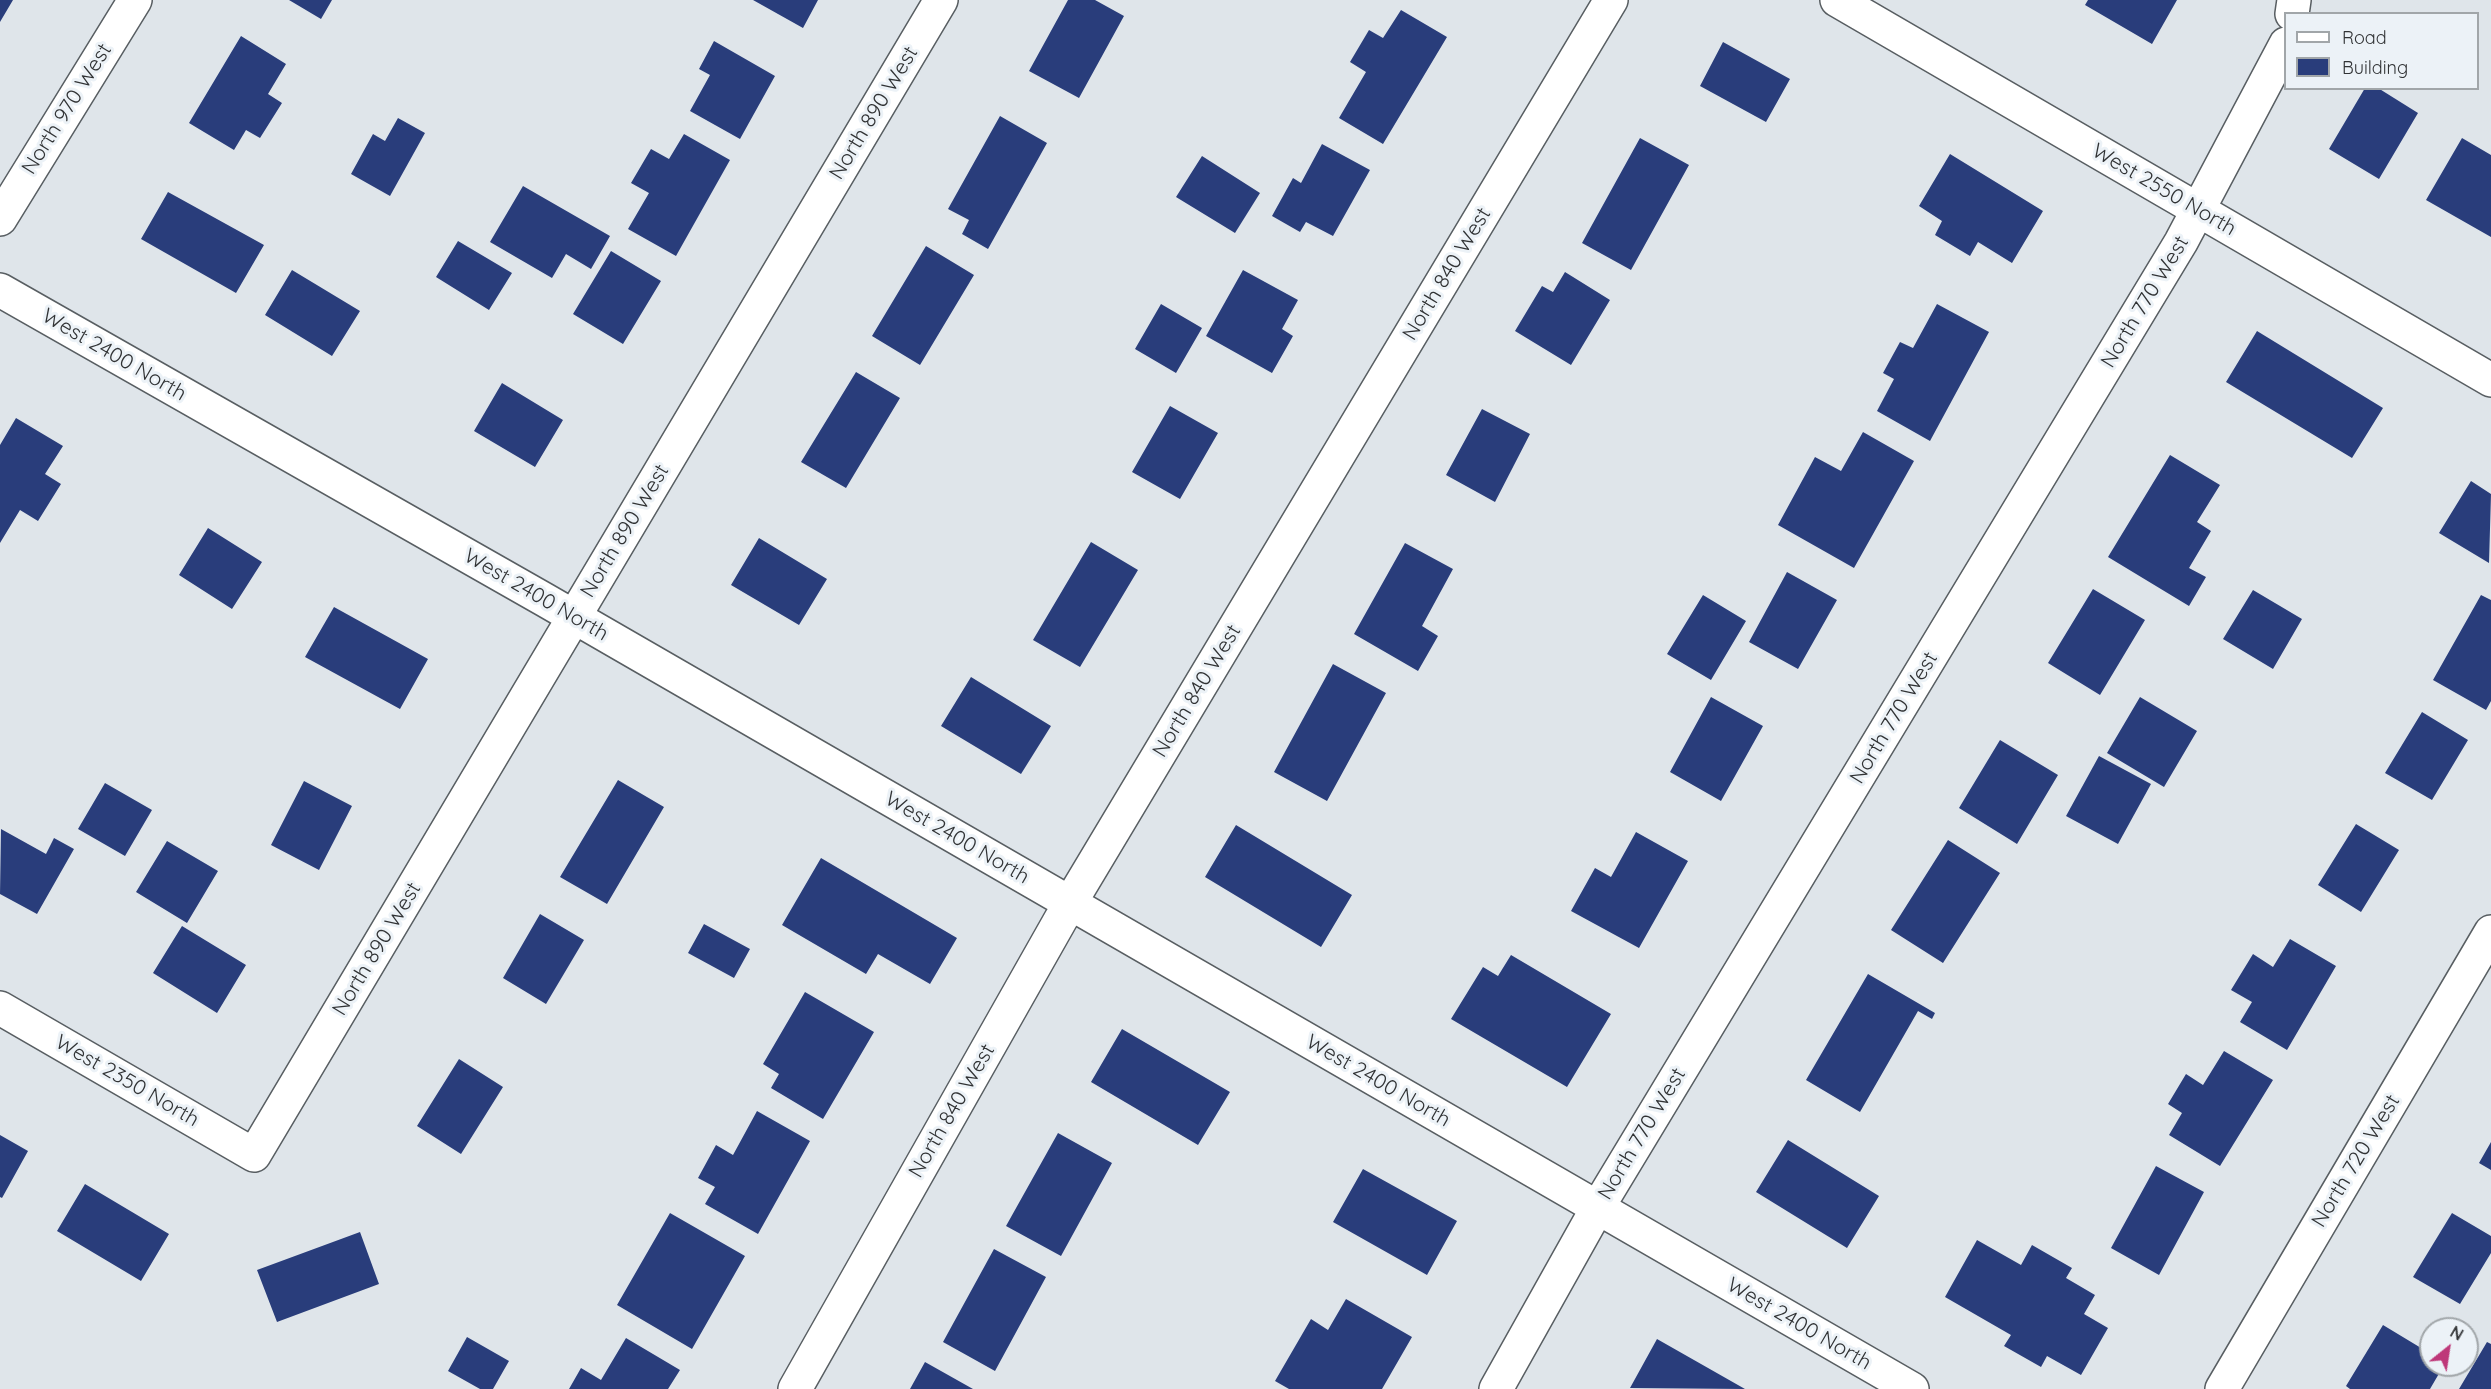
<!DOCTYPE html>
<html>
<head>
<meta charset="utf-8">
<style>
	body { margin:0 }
	#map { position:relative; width:2491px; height:1389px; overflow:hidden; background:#dfe5ea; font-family:Quicksand,sans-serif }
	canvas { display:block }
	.legend { position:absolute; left:2284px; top:12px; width:195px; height:78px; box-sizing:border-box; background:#ecf2f7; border:2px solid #a1a6a9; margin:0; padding:8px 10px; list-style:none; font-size:18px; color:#313335 }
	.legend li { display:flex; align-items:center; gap:12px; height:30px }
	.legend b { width:30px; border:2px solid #a1a6a9 }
	.north { position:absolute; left:2419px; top:1317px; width:60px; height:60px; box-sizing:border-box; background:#ecf2f7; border:2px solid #a1a6a9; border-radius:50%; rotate:30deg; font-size:16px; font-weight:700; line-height:24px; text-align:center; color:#313335 }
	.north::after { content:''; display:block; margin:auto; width:21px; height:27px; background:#be3879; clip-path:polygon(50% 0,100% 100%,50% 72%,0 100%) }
</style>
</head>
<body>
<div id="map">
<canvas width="2491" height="1389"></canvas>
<ul class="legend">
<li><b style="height:8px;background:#fff"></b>Road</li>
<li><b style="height:16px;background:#293d7b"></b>Building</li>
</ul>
<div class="north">N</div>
</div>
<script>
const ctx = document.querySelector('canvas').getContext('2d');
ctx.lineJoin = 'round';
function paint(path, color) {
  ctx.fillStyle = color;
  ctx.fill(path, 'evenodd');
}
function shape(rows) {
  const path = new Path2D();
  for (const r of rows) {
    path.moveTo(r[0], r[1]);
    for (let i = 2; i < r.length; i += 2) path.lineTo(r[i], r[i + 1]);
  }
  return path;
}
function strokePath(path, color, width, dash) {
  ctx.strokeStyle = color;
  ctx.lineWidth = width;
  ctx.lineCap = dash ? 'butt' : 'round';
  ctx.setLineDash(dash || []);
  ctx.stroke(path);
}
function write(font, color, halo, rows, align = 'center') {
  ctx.font = font + ' Quicksand,sans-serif';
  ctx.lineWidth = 6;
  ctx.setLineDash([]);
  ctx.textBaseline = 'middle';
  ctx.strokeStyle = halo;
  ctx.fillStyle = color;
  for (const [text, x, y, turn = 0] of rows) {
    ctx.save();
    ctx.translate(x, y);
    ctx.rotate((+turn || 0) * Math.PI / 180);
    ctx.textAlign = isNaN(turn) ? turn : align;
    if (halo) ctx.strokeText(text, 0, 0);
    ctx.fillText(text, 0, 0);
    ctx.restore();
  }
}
const building = shape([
	[0,0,13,0,0,22],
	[289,0,332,0,321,19],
	[753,0,818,0,803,28],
	[1068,0,1095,0,1124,16,1079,98,1029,71],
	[2088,0,2177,0,2152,44,2085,5],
	[1401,10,1447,37,1383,144,1339,118,1366,72,1350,62,1369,30,1383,38],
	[241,36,286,64,268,94,282,103,260,138,246,130,234,150,189,123],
	[714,41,775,76,740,139,690,111,710,75,699,69],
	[1723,42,1790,79,1766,122,1700,86],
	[2365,88,2378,88,2418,113,2379,179,2329,149],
	[1000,116,1047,143,988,249,962,234,969,220,948,209],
	[398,118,425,133,390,196,351,174,373,134,385,141],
	[684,134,730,160,676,256,628,229,649,193,631,183,651,149,669,159],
	[1640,138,1689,165,1631,270,1582,243],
	[2462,138,2491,155,2491,237,2426,200],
	[1322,144,1370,170,1333,236,1306,222,1300,232,1272,216,1293,178,1301,183],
	[1950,154,2043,211,2012,263,1978,242,1970,256,1935,235,1942,221,1919,206],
	[1202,156,1260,193,1235,233,1176,197],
	[523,186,610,236,591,269,566,254,552,278,490,242],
	[168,192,264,245,236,293,141,239],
	[458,241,512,273,489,310,436,277],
	[926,246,974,275,920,365,872,336],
	[611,251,661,281,623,344,573,314],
	[292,270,360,311,332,356,265,315],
	[1243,270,1298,300,1282,329,1293,336,1272,373,1206,336],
	[1565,272,1610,300,1571,365,1515,331,1542,286,1553,292],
	[1161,304,1202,328,1176,373,1135,349],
	[1937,304,1989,332,1930,441,1877,411,1894,379,1883,373,1900,342,1913,348],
	[2257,331,2383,408,2352,458,2226,382],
	[856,372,900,398,846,488,801,462],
	[502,383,563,420,535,467,474,431],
	[1170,406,1218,433,1180,499,1132,472],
	[1482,409,1530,434,1495,502,1446,475],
	[16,418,63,446,45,474,61,484,38,521,20,510,0,543,0,445],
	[1863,432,1914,461,1854,568,1778,525,1815,457,1841,471],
	[2170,455,2220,485,2197,522,2211,531,2189,568,2206,577,2189,606,2108,557],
	[2471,481,2491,494,2489,563,2439,533],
	[208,528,262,562,232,609,179,575],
	[759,538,827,579,799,625,731,585],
	[1091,542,1138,570,1080,667,1033,640],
	[1405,543,1453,569,1422,626,1438,636,1418,671,1354,634],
	[1787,572,1837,600,1798,669,1749,642],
	[2093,589,2145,620,2100,695,2048,663],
	[2253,590,2302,619,2273,669,2223,639],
	[1703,595,1746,621,1711,680,1667,654],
	[2481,595,2491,600,2491,701,2486,710,2433,680],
	[334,607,428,659,400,709,305,657],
	[1333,664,1386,693,1327,801,1274,772],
	[971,677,1051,726,1021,774,941,726],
	[1711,697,1763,726,1721,801,1670,772],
	[2140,697,2197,731,2164,787,2107,753],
	[2422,712,2468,740,2432,800,2385,773],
	[2000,740,2058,775,2017,844,1959,808],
	[2099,756,2151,784,2118,844,2066,816],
	[618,780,664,807,607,904,560,877],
	[304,781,352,806,319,870,271,845],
	[105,783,152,810,125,856,78,829],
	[2356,824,2399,850,2361,912,2318,885],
	[1236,825,1352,895,1321,947,1205,877],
	[1,829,46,854,54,838,74,849,37,914,0,894],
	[1636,832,1688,861,1639,948,1571,911,1595,868,1611,877],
	[1948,840,2000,873,1943,963,1891,930],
	[167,841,218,871,187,923,136,892],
	[821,858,957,938,930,984,878,954,866,974,782,925],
	[540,914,584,940,546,1004,503,978],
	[704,924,750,949,734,978,688,953],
	[182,926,246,965,217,1013,153,973],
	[2290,939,2336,966,2287,1050,2240,1022,2252,1002,2231,990,2253,954,2273,967],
	[1511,955,1611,1014,1567,1087,1451,1019,1483,967,1498,976],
	[1868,974,1935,1013,1932,1019,1918,1011,1860,1112,1806,1080],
	[805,992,874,1032,823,1119,771,1088,779,1074,763,1064],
	[1122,1029,1230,1092,1198,1145,1091,1082],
	[2224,1051,2273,1080,2220,1166,2169,1135,2182,1113,2168,1104,2186,1074,2203,1085],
	[459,1059,503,1087,461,1154,417,1126],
	[757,1111,810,1141,758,1234,705,1204,715,1187,698,1178,716,1145,733,1155],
	[1058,1133,1112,1163,1061,1256,1006,1226],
	[0,1135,28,1151,2,1198,0,1197],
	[1788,1140,1879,1196,1847,1248,1756,1192],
	[2491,1142,2491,1170,2479,1163],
	[2156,1166,2204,1192,2159,1275,2111,1248],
	[1363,1169,1457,1221,1427,1275,1333,1222],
	[85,1184,169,1234,141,1281,57,1231],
	[670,1213,745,1256,692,1349,617,1305],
	[2452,1213,2491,1236,2491,1253,2460,1304,2413,1277],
	[360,1232,379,1284,277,1322,257,1270],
	[1977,1240,2021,1265,2032,1245,2072,1268,2066,1278,2095,1295,2084,1314,2108,1328,2081,1375,2047,1356,2041,1367,2004,1346,2011,1335,1945,1297],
	[994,1249,1046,1277,995,1371,943,1342],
	[1346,1299,1412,1337,1382,1389,1289,1389,1275,1381,1311,1319,1328,1330],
	[2383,1325,2431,1354,2431,1365,2444,1365,2430,1389,2350,1389,2346,1386],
	[467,1337,509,1361,493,1389,480,1389,448,1371],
	[626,1338,680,1370,668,1389,569,1389,581,1368,601,1380],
	[1657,1339,1745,1389,1630,1388],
	[2487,1342,2491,1344,2491,1389,2459,1389],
	[925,1362,973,1389,910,1389]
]);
const minor = shape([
	[1837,0,2491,380],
	[2292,14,2294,0],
	[0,219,135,0],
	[0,290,545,600,1912,1389],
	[0,1008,254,1155,941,0],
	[795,1389,1070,903,1611,0],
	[1496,1389,1598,1207,2181,242,2286,44],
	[2222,1389,2491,932]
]);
const streetNames = [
	["North 970 West",67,109,-58],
	["North 890 West",874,113,-59],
	["West 2550 North",2164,190,30],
	["North 840 West",1447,274,-59],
	["North 770 West",2145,302,-59],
	["West 2400 North",114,355,30],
	["North 890 West",625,531,-59],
	["West 2400 North",536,595,30],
	["North 840 West",1197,691,-59],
	["North 770 West",1894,718,-59],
	["West 2400 North",957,838,30],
	["North 890 West",377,949,-59],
	["West 2350 North",127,1081,30],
	["West 2400 North",1378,1081,30],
	["North 840 West",952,1111,-60],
	["North 770 West",1642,1134,-59],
	["North 720 West",2356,1161,-59],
	["West 2400 North",1799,1324,30]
];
paint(building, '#293d7b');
strokePath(minor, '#585e62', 36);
strokePath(minor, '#fff', 33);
write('21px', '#313335', '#ecf2f7', streetNames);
</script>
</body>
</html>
